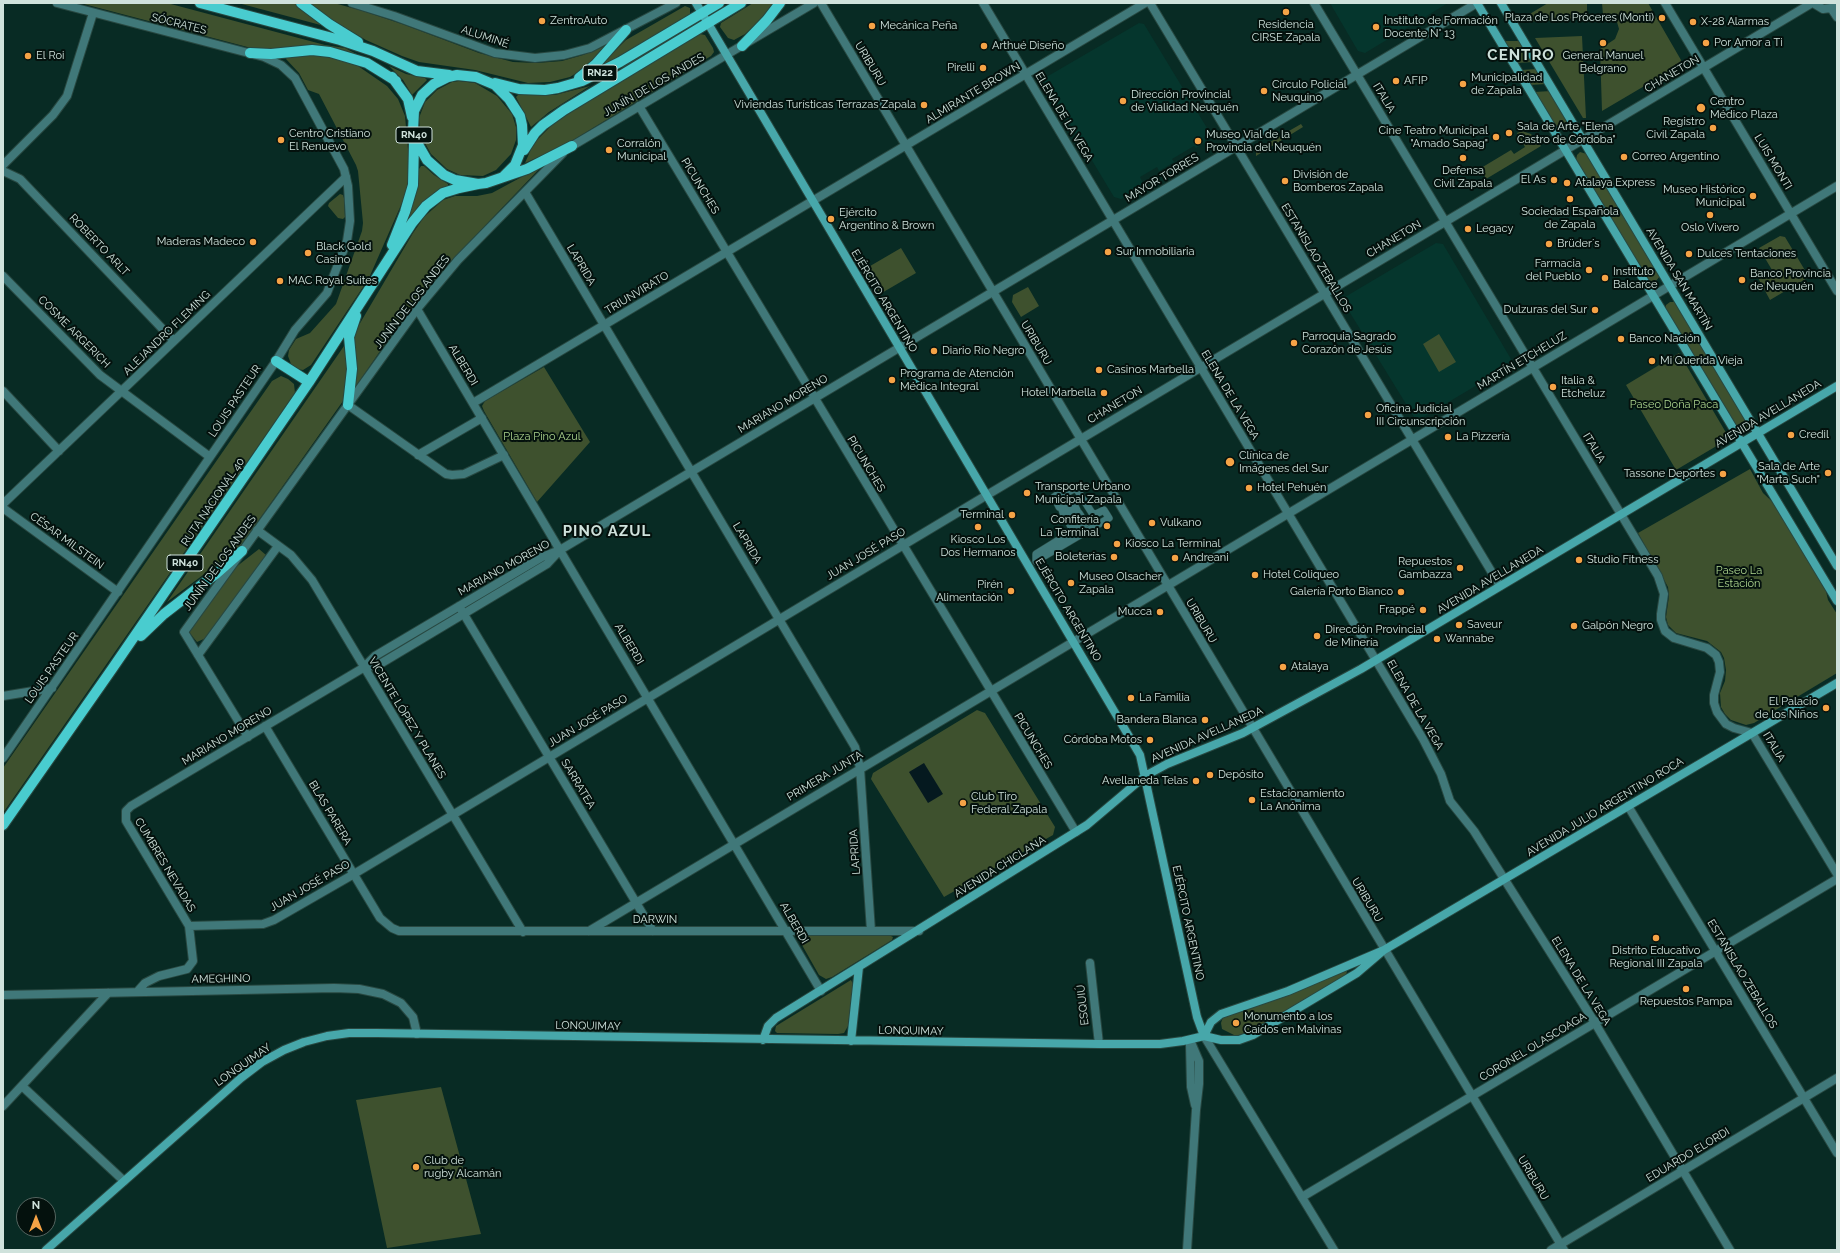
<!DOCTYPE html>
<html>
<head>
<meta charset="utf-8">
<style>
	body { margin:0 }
	#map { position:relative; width:1840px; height:1253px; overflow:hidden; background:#082b24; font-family:Raleway,sans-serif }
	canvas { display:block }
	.frame { position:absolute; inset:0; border:4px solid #cfe2dc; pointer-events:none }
	.north { position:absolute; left:16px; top:1197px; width:40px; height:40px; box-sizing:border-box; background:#04110d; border:1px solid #556560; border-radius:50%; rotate:0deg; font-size:11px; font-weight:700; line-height:16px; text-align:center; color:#cfe2dc }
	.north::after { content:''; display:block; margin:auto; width:14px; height:18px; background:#f5a346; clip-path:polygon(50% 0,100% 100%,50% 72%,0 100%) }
</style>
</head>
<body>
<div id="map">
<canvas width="1840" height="1253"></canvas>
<div class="frame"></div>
<div class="north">N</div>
</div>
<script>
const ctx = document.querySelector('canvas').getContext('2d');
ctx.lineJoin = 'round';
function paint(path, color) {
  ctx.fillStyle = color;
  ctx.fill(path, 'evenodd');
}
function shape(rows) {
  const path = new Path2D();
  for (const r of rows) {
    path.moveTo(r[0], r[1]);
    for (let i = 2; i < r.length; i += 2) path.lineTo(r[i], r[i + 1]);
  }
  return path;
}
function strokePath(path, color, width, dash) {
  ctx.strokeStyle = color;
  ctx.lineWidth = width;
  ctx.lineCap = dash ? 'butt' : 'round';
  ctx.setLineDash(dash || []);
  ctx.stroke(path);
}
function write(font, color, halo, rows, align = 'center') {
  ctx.font = font + ' Raleway,sans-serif';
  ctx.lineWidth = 4;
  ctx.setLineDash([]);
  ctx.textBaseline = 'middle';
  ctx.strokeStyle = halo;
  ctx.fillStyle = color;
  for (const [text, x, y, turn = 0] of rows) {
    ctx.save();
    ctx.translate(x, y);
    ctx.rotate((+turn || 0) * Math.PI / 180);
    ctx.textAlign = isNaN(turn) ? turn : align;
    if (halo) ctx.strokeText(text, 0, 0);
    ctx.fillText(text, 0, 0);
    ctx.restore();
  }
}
const built = shape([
	[1330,3,1448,3,1365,53,1358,51],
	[1139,23,1144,24,1210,133,1204,137,1206,142,1196,148,1194,146,1172,159,1174,162,1159,171,1157,167,1140,177,1144,185,1121,199,1114,197,1043,79],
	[1436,243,1443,244,1511,359,1509,366,1420,419,1414,417,1344,303,1345,297]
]);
const green = shape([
	[80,3,167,3,325,45,345,48,366,59,255,49],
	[238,3,296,3,328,27],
	[307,3,334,3,363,11,402,24,479,53,513,62,537,63,562,61,583,55,605,46,599,55,586,67,570,77,550,82,528,83,475,70,419,62,402,56,366,40,335,22],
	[753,3,776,3,763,18,745,34,734,40,728,38,720,27,721,23],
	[1548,3,1587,3,1587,18,1525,22,1523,18],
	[1602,3,1648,3,1681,60,1680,65,1602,111,1600,49,1615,39,1619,29,1617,22,1614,18,1603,15],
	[685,6,690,8,690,15,614,60,597,68,626,40],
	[700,34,705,35,713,48,714,52,711,56,565,145,525,163,531,149,537,140,556,121,572,110],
	[1582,36,1586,118,1583,118,1535,38],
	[1504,41,1520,41,1533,62,1517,63],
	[308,55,330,57,358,66,387,86,398,99,405,116,409,160,409,178,405,196,369,278,311,365,303,370,297,369,291,364,288,356,289,350,296,339,310,333,336,304,362,231,363,223,358,171,356,165,319,94,308,90,299,73,286,59,287,57],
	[389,66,406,74,425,78,427,80,412,95,403,80],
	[1537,69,1546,84,1530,85,1521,70],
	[459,81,475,83,497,96,512,114,516,127,516,140,511,154,496,170,483,176,460,175,447,169,431,154,420,134,419,118,425,102,437,90,452,82],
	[590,86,549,112,531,127,516,97,518,95,555,95],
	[1551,91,1571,125,1556,127,1534,92],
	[1301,124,1303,127,1256,156,1256,150],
	[1522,131,1531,134,1541,146,1486,179,1481,168,1511,150,1514,154,1525,147,1517,133],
	[1580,152,1587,154,1660,276,1656,281,1652,282,1648,280,1576,160,1577,155],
	[421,166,424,166,434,175,448,184,448,187,426,200,405,225,416,194,419,169],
	[542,166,439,274,398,325,354,389,353,341,356,330,413,233,424,217,443,200,455,196,477,196,492,193],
	[340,194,343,195,344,198,345,217,343,219,338,218,328,206,329,203],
	[1780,236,1785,237,1809,277,1770,300,1758,278,1772,270,1759,248],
	[901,248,916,273,880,294,865,269],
	[1028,287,1039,306,1021,317,1012,302,1013,295],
	[1670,302,1675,302,1750,426,1746,431,1739,432,1665,310,1666,305],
	[1439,334,1456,362,1439,372,1423,344],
	[344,346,347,369,343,401,239,548,167,602],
	[1679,353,1728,436,1725,441,1676,470,1626,385],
	[544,367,590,442,537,502,484,411,482,406,485,401],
	[281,376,288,379,294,384,295,393,3,813,3,768,272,381],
	[1750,469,1763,493,1779,508,1825,587,1828,600,1837,614,1837,673,1754,723,1746,725,1731,720,1725,714,1721,707,1720,693,1725,681,1726,670,1724,658,1721,652,1707,641,1676,633,1668,625,1666,617,1669,596,1668,587,1638,533],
	[259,549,266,555,206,638,197,642,189,632,236,567],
	[977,710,985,713,1055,827,1053,835,944,897,871,779,873,773],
	[810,935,889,935,893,937,892,940,832,977,826,979,819,975,802,945,802,939],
	[1345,970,1347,971,1346,975,1249,1032,1239,1035,1234,1035,1222,1029,1221,1023,1223,1017],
	[851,980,853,984,848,1026,844,1033,838,1034,777,1033,775,1031,776,1026],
	[441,1087,481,1234,387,1248,356,1100]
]);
const water = shape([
	[924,763,943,794,928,803,909,772]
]);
const pedestrian = shape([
	[1076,488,1092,513,1096,514,1104,510,1109,518,1036,561,1036,554,1086,523,1083,520,1071,527,1069,523,1081,516,1079,513,1067,520,1065,517,1077,510,1075,506,1063,513,1062,510,1073,503,1071,499,1059,507,1054,497,1058,494,1059,497,1076,488]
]);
const minor = shape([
	[821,3,1564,1250],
	[983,3,1423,739,1441,774,1450,801,1474,831,1595,1023,1730,1250],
	[1150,3,1500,586],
	[1314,3,1658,576,1664,594,1661,614,1661,620,1665,631,1674,638,1707,648,1716,655,1719,662,1720,672,1714,695,1714,703,1717,712,1726,724,1734,728,1752,733,1837,874],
	[1665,3,1837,291],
	[1813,3,1823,9,1831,8,1836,3],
	[1831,8,1837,17],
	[639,106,1076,832],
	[3,165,53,115,67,96,93,13],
	[3,171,20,179,174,341],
	[525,192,855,747,860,768,871,931],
	[3,276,100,375,210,457],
	[417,309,821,991],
	[3,391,59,451],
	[473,403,1145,3],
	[348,405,446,474,452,475,464,474,504,455],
	[418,455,482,418],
	[3,504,346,177],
	[3,508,118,592],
	[257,530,291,555,312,580,523,932],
	[459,606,653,931],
	[198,655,278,546],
	[363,668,380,664,547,564,560,550],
	[3,696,52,688],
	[265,726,380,918,392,928,399,931,919,931],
	[248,737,184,632,417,309,458,260,563,153],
	[3,758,276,361],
	[1628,806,1837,1153],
	[189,926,263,924,274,920,354,874,987,495,1812,3],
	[589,931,1837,186],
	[1090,963,1099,1044],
	[137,992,145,983,159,976,187,969,193,961,189,926,126,821,126,811,131,806,363,668,375,656,542,557,560,550,1477,3],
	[3,995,334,988,359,989,383,994,401,1003,413,1017,417,1034],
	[1190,1045,1191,1087,1195,1105],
	[22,1086,124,1181],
	[3,1106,108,993],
	[1302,1197,1837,879],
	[1187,1250,1196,1110,1199,1084,1199,1061,1190,1040],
	[1551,1250,1837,1078]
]);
const tertiary = shape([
	[57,3,264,57,281,65,295,78,344,169,348,186,350,221,347,241,327,293,295,330,276,361],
	[352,3,394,16,495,53,535,58,564,55,590,48,676,3],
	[572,146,814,3],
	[1204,1036,1334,1250]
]);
const secondary = shape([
	[696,3,1140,755,1197,1017,1204,1036],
	[1477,3,1837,601],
	[1501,3,1837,566],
	[1204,1036,1211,1022,1221,1014,1288,991,1384,950,1837,683],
	[763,1040,768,1026,776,1018,1087,825,1145,776,1167,764,1243,733,1361,669,1837,386],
	[851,1041,859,967],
	[46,1250,241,1078,262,1062,284,1050,304,1042,327,1036,349,1033,377,1033,1099,1044,1160,1044,1183,1041,1204,1036,1221,1040,1239,1040,1253,1035,1357,973,1384,950]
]);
const primary = shape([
	[200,3,340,40,373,51,417,71,449,75],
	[301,3,329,24,358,42],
	[742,46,767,20,780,3],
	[250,53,271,54,312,50,330,52,367,63,396,81],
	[392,77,408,99,412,117],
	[579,78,595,65,626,30],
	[495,83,519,89,545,90,558,88,582,81,620,62,719,3],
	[524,150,535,133,543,125,564,110,741,3],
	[503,177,515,165,523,145,522,125,520,116,509,99,495,85,476,77,457,75,448,77,434,84,422,95,414,111,413,130,416,141,427,160,444,175,455,180,478,184,486,183,527,169,572,146],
	[392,245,405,212,413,185,414,143],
	[276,361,309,382],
	[348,405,352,369,349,337,356,316],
	[141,636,164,614,217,573,242,551],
	[3,825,112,669,309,382,412,223,426,206,443,193,459,188,478,184]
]);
const markers = [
	[1286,12,4,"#f5a346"],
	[1662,18,4,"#f5a346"],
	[542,21,4,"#f5a346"],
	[1693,22,4,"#f5a346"],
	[872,26,4,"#f5a346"],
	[1376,27,4,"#f5a346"],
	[1603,43,4,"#f5a346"],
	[1706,43,4,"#f5a346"],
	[984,46,4,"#f5a346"],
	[28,56,4,"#f5a346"],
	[983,68,4,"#f5a346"],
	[1396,81,4,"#f5a346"],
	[1463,84,4,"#f5a346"],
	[1264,91,4,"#f5a346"],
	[1123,101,4,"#f5a346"],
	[924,105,4,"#f5a346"],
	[1701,108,5,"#f5a346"],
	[1713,128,4,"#f5a346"],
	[1509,133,4,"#f5a346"],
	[1496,137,4,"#f5a346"],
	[281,140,4,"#f5a346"],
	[1198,141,4,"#f5a346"],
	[609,150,4,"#f5a346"],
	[1624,157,4,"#f5a346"],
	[1463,158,4,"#f5a346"],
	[1554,180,4,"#f5a346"],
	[1285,181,4,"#f5a346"],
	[1567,183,4,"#f5a346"],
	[1753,196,4,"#f5a346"],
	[1570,199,4,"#f5a346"],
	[1710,215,4,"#f5a346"],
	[831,219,4,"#f5a346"],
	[1468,229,4,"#f5a346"],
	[253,242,4,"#f5a346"],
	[1549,244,4,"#f5a346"],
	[1108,252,4,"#f5a346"],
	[308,253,4,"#f5a346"],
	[1689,254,4,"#f5a346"],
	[1589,270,4,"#f5a346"],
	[1605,278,4,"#f5a346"],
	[1742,280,4,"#f5a346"],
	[280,281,4,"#f5a346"],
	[1595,310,4,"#f5a346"],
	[1621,339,4,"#f5a346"],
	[1294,343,4,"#f5a346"],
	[934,351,4,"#f5a346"],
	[1652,361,4,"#f5a346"],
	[1099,370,4,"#f5a346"],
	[892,380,4,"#f5a346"],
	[1553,387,4,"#f5a346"],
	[1104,393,4,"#f5a346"],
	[1368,415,4,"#f5a346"],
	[1791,435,4,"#f5a346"],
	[1448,437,4,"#f5a346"],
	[1230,462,5,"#f5a346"],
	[1828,473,4,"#f5a346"],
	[1723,474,4,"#f5a346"],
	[1249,488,4,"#f5a346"],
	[1027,493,4,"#f5a346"],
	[1012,515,4,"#f5a346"],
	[1152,523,4,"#f5a346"],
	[1107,526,4,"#f5a346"],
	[978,527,4,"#f5a346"],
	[1117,544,4,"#f5a346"],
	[1114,557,4,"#f5a346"],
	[1175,558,4,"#f5a346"],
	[1579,560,4,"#f5a346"],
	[1460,568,4,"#f5a346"],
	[1255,575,4,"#f5a346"],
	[1071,583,4,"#f5a346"],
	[1011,591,4,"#f5a346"],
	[1401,592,4,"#f5a346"],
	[1423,610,4,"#f5a346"],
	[1160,612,4,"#f5a346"],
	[1459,625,4,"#f5a346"],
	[1574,626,4,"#f5a346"],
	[1317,636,4,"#f5a346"],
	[1437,639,4,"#f5a346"],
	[1283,667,4,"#f5a346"],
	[1131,698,4,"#f5a346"],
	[1826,708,4,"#f5a346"],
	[1205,720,4,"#f5a346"],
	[1150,740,4,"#f5a346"],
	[1210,775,4,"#f5a346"],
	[1196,781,4,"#f5a346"],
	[1252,800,4,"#f5a346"],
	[963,803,4,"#f5a346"],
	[1656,938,4,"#f5a346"],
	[1686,989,4,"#f5a346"],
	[1236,1023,4,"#f5a346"],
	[416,1167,4,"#f5a346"]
];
const shields = [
	[600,73,34],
	[414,135,36],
	[185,563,36]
];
const shieldNames = [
	["RN22",600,73],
	["RN40",414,135],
	["RN40",185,563]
];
const poiNames = [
	["Plaza de Los Próceres (Monti)",1654,18,"right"],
	["ZentroAuto",550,21],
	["Instituto de Formación",1384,21],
	["Docente N° 13",1384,34],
	["X-28 Alarmas",1701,22],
	["Residencia",1286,25,"center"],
	["CIRSE Zapala",1286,38,"center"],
	["Mecánica Peña",880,26],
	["Por Amor a Ti",1714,43],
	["Arthué Diseño",992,46],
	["El Roi",36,56],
	["General Manuel",1603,56,"center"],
	["Belgrano",1603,69,"center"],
	["Pirelli",975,68,"right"],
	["Municipalidad",1471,78],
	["de Zapala",1471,91],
	["AFIP",1404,81],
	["Círculo Policial",1272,85],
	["Neuquino",1272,98],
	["Dirección Provincial",1131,95],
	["de Vialidad Neuquén",1131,108],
	["Centro",1710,102],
	["Médico Plaza",1710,115],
	["Viviendas Turísticas Terrazas Zapala",916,105,"right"],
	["Registro",1705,122,"right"],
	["Civil Zapala",1705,135,"right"],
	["Sala de Arte \"Elena",1517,127],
	["Castro de Córdoba\"",1517,140],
	["Cine Teatro Municipal",1488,131,"right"],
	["\"Amado Sapag\"",1488,144,"right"],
	["Centro Cristiano",289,134],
	["El Renuevo",289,147],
	["Museo Vial de la",1206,135],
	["Provincia del Neuquén",1206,148],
	["Corralón",617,144],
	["Municipal",617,157],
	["Correo Argentino",1632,157],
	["Defensa",1463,171,"center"],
	["Civil Zapala",1463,184,"center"],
	["División de",1293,175],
	["Bomberos Zapala",1293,188],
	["El As",1546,180,"right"],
	["Atalaya Express",1575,183],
	["Museo Histórico",1745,190,"right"],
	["Municipal",1745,203,"right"],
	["Sociedad Española",1570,212,"center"],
	["de Zapala",1570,225,"center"],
	["Ejército",839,213],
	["Argentino & Brown",839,226],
	["Oslo Vivero",1710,228,"center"],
	["Legacy",1476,229],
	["Maderas Madeco",245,242,"right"],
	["Brüder´s",1557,244],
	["Black Gold",316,247],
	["Casino",316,260],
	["Sur Inmobiliaria",1116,252],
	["Dulces Tentaciones",1697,254],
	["Farmacia",1581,264,"right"],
	["del Pueblo",1581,277,"right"],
	["Instituto",1613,272],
	["Balcarce",1613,285],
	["Banco Provincia",1750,274],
	["de Neuquén",1750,287],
	["MAC Royal Suites",288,281],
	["Dulzuras del Sur",1587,310,"right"],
	["Parroquia Sagrado",1302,337],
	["Corazón de Jesús",1302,350],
	["Banco Nación",1629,339],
	["Diario Río Negro",942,351],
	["Mi Querida Vieja",1660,361],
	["Casinos Marbella",1107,370],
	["Programa de Atención",900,374],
	["Médica Integral",900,387],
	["Italia &",1561,381],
	["Etcheluz",1561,394],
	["Hotel Marbella",1096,393,"right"],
	["Oficina Judicial",1376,409],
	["III Circunscripción",1376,422],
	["Credil",1799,435],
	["La Pizzería",1456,437],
	["Clínica de",1239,456],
	["Imágenes del Sur",1239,469],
	["Sala de Arte",1820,467,"right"],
	["\"Marta Such\"",1820,480,"right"],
	["Tassone Deportes",1715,474,"right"],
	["Transporte Urbano",1035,487],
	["Municipal Zapala",1035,500],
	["Hotel Pehuén",1257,488],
	["Terminal",1004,515,"right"],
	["Confitería",1099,520,"right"],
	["La Terminal",1099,533,"right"],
	["Vulkano",1160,523],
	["Kiosco Los",978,540,"center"],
	["Dos Hermanos",978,553,"center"],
	["Kiosco La Terminal",1125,544],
	["Boleterías",1106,557,"right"],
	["Andreani",1183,558],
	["Studio Fitness",1587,560],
	["Repuestos",1452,562,"right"],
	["Gambazza",1452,575,"right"],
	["Hotel Coliqueo",1263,575],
	["Museo Olsacher",1079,577],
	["Zapala",1079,590],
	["Pirén",1003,585,"right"],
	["Alimentación",1003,598,"right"],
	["Galería Porto Bianco",1393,592,"right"],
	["Frappé",1415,610,"right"],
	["Mucca",1152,612,"right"],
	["Saveur",1467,625],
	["Galpón Negro",1582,626],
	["Dirección Provincial",1325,630],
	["de Minería",1325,643],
	["Wannabe",1445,639],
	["Atalaya",1291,667],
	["La Familia",1139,698],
	["El Palacio",1818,702,"right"],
	["de los Niños",1818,715,"right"],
	["Bandera Blanca",1197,720,"right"],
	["Córdoba Motos",1142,740,"right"],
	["Depósito",1218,775],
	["Avellaneda Telas",1188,781,"right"],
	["Estacionamiento",1260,794],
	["La Anónima",1260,807],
	["Club Tiro",971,797],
	["Federal Zapala",971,810],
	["Distrito Educativo",1656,951,"center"],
	["Regional III Zapala",1656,964,"center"],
	["Repuestos Pampa",1686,1002,"center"],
	["Monumento a los",1244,1017],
	["Caídos en Malvinas",1244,1030],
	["Club de",424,1161],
	["rugby Alcamán",424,1174]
];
const streetNames = [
	["SÓCRATES",179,24,14],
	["ALUMINÉ",485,37,18],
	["URIBURU",870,64,59],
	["CHANETON",1672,74,-31],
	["JUNÍN DE LOS ANDES",654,85,-30],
	["ALMIRANTE BROWN",973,93,-31],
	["ITALIA",1384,98,59],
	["ELENA DE LA VEGA",1064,117,59],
	["LUIS MONTI",1773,162,59],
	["MAYOR TORRES",1162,178,-31],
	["PICUNCHES",700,186,59],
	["CHANETON",1394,239,-31],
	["ROBERTO ARLT",99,245,46],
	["ESTANISLAO ZEBALLOS",1316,258,59],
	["LAPRIDA",581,265,59],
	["AVENIDA SAN MARTÍN",1679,279,59],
	["TRIUNVIRATO",637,293,-31],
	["EJÉRCITO ARGENTINO",884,301,59],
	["JUNÍN DE LOS ANDES",412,302,-52],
	["COSME ARGERICH",74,332,45],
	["ALEJANDRO FLEMING",167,333,-44],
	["URIBURU",1036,343,59],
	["MARTÍN ETCHELUZ",1522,361,-31],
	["ALBERDI",463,365,59],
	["ELENA DE LA VEGA",1230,395,59],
	["LOUIS PASTEUR",235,401,-56],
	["MARIANO MORENO",783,404,-31],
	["CHANETON",1115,405,-31],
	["AVENIDA AVELLANEDA",1768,414,-31],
	["ITALIA",1594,448,59],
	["PICUNCHES",866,464,59],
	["RUTA NACIONAL 40",213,502,-56],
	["CÉSAR MILSTEIN",67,541,36],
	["LAPRIDA",747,543,59],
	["JUAN JOSÉ PASO",866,554,-31],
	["JUNÍN DE LOS ANDES",220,563,-54],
	["MARIANO MORENO",504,568,-29],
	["AVENIDA AVELLANEDA",1490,580,-31],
	["EJÉRCITO ARGENTINO",1068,610,59],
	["URIBURU",1201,621,59],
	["ALBERDI",629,644,59],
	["LOUIS PASTEUR",52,668,-55],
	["ELENA DE LA VEGA",1415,705,60],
	["VICENTE LÓPEZ Y PLANES",407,718,59],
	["JUAN JOSÉ PASO",588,721,-31],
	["AVENIDA AVELLANEDA",1207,735,-24],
	["MARIANO MORENO",227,736,-31],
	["PICUNCHES",1033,741,59],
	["ITALIA",1774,747,59],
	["PRIMERA JUNTA",825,776,-31],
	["SARRATEA",578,784,59],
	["AVENIDA JULIO ARGENTINO ROCA",1605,807,-31],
	["BLAS PARERA",330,813,59],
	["LAPRIDA",855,852,-94],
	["CUMBRES NEVADAS",165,865,59],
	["AVENIDA CHICLANA",1000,867,-32],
	["JUAN JOSÉ PASO",310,886,-30],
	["URIBURU",1367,900,59],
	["DARWIN",655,920],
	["ALBERDI",794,923,60],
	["EJÉRCITO ARGENTINO",1188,923,78],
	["ESTANISLAO ZEBALLOS",1742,974,59],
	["AMEGHINO",221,979,-1],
	["ELENA DE LA VEGA",1581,981,58],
	["ESQUIÚ",1083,1005,-96],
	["LONQUIMAY",588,1026,1],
	["LONQUIMAY",911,1031,1],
	["CORONEL OLASCOAGA",1533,1047,-31],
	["LONQUIMAY",243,1065,-35],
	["EDUARDO ELORDI",1688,1155,-31],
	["URIBURU",1533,1178,59]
];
const parkNames = [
	["Paseo Doña Paca",1674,405],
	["Plaza Pino Azul",542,437],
	["Paseo La",1739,571],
	["Estación",1739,584]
];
const districtNames = [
	["CENTRO",1521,55],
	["PINO AZUL",607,531]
];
paint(built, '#05362d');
paint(green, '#3e512e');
paint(water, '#05191f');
strokePath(pedestrian, '#284841', 8);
strokePath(minor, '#284841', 10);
strokePath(tertiary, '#284841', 10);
strokePath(secondary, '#284841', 10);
strokePath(primary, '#284841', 12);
strokePath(pedestrian, '#407879', 7);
strokePath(minor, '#407879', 8);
strokePath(tertiary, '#407879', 8);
strokePath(secondary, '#47a7aa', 8);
strokePath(primary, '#49cccf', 10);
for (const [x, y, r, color] of markers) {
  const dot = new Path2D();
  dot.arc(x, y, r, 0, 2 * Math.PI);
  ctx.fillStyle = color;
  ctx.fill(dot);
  strokePath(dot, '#04110d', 1.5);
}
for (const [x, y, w] of shields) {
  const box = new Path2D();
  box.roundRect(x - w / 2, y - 8, w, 16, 3);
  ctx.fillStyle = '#04110d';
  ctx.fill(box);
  strokePath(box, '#cfe2dc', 1);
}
write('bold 10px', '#cfe2dc', null, shieldNames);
write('11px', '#cfe2dc', '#04110d', poiNames, 'left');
write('11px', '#cfe2dc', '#04110d', streetNames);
write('11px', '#aed58f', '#04110d', parkNames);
ctx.letterSpacing = '1px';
write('bold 15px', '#cfe2dc', '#04110d', districtNames);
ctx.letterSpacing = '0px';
</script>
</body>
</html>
